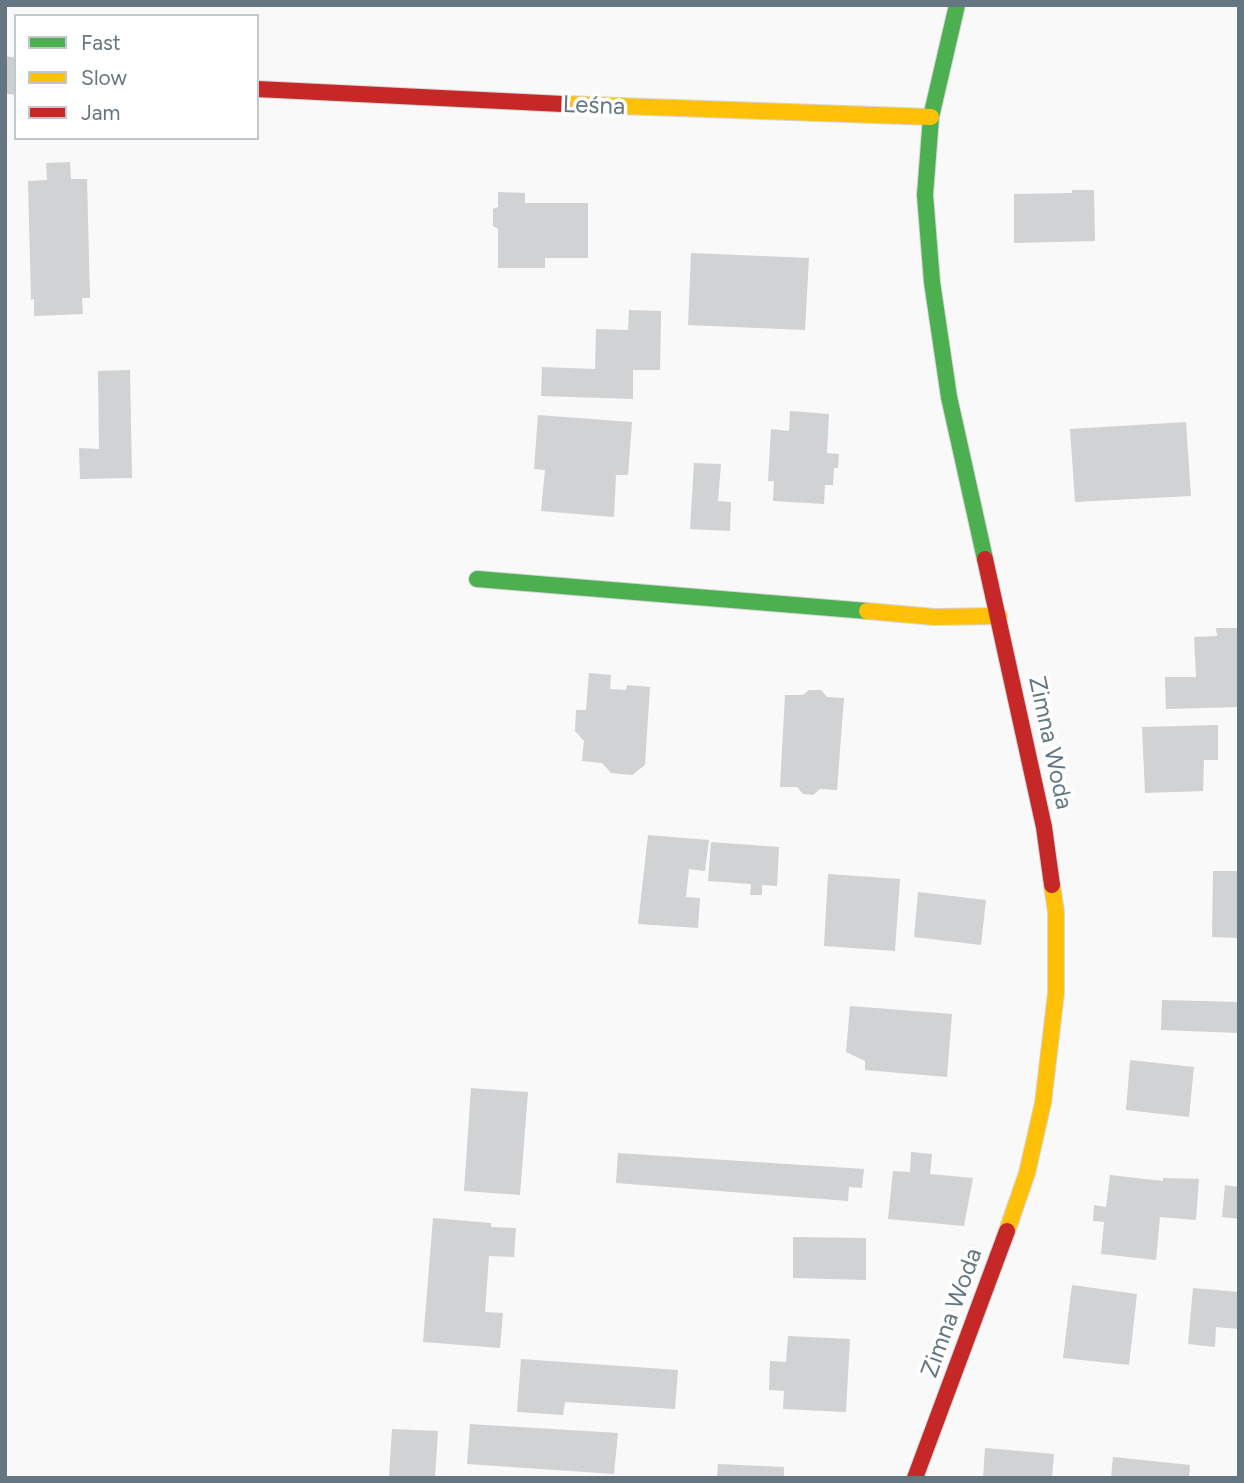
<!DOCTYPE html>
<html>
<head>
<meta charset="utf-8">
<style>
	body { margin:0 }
	#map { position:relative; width:1244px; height:1483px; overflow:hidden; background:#f9f9f9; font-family:Figtree,sans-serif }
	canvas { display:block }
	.frame { position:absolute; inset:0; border:7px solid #657683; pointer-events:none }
	.legend { position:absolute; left:14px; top:14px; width:245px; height:126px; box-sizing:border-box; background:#fff; border:2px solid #c1c8cd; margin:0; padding:9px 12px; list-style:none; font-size:21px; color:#657683 }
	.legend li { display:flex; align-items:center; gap:14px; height:35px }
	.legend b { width:35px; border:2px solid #c1c8cd }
</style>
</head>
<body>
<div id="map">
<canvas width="1244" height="1483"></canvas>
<div class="frame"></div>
<ul class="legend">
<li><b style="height:9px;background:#4caf50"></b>Fast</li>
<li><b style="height:9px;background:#ffc107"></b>Slow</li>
<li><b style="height:9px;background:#c62828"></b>Jam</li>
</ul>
</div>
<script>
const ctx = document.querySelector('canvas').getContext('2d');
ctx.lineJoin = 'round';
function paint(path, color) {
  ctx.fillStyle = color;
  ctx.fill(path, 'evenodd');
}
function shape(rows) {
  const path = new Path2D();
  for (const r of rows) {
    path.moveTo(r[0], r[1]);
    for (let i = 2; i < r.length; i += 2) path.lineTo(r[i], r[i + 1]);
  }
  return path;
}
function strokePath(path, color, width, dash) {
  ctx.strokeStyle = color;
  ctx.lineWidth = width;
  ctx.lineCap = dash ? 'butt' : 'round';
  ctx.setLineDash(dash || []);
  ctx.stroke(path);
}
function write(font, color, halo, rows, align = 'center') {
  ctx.font = font + ' Figtree,sans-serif';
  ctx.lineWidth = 7;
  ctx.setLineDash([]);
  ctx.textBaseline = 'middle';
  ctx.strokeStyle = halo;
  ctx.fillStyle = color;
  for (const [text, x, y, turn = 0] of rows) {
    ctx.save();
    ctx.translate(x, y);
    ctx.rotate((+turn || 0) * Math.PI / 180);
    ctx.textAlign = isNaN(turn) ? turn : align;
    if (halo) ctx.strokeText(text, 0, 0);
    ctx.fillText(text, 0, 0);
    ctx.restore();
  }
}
const building = shape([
	[70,162,71,179,87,179,90,298,82,298,83,314,34,316,34,299,31,300,28,181,47,180,46,163],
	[1072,190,1094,190,1095,241,1014,243,1014,194,1072,193],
	[498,192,525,193,525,203,588,203,588,258,545,258,545,268,498,268,498,229,493,226,493,209,498,207],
	[691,253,809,258,805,330,688,325],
	[629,310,661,311,660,370,633,370,633,399,541,396,542,367,595,369,596,329,628,330],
	[130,370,132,478,80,479,79,448,99,449,98,371],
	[790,411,829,414,827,453,839,454,838,468,834,468,833,485,825,485,824,504,773,501,774,481,768,481,771,429,789,431],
	[538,415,632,422,628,475,616,475,614,517,541,511,545,470,534,469],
	[1186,422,1191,496,1075,502,1070,429],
	[694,463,721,464,718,501,731,502,730,531,690,529],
	[1216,628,1239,628,1239,707,1166,709,1165,677,1196,677,1194,637,1217,636],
	[589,673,611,675,610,689,626,690,627,685,650,687,645,765,632,775,611,773,602,763,582,761,584,741,575,731,576,710,586,710],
	[809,690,821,690,827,697,844,698,837,790,820,789,813,795,803,794,797,787,780,787,785,695,803,695],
	[1218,725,1218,760,1204,760,1203,791,1145,793,1142,727],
	[648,835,709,840,705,871,689,869,686,897,700,898,698,928,638,924],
	[711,842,779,847,777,886,762,885,762,895,750,895,751,884,708,881],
	[1213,871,1239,871,1239,938,1212,937],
	[828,874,900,879,895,951,824,946],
	[918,892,986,900,981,945,914,937],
	[1162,1000,1239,1002,1239,1033,1161,1030],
	[850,1006,952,1014,947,1077,865,1070,865,1061,846,1052],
	[1130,1060,1194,1067,1189,1117,1126,1110],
	[471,1088,528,1092,520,1195,464,1191],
	[911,1152,932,1154,930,1174,973,1178,964,1226,888,1219,893,1171,910,1172],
	[618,1153,864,1169,862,1188,849,1187,848,1201,616,1183],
	[1110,1175,1163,1181,1163,1178,1199,1179,1196,1220,1160,1217,1156,1260,1101,1254,1104,1222,1093,1221,1094,1205,1106,1207],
	[1225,1185,1239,1187,1239,1219,1222,1217],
	[433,1218,491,1223,491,1227,516,1228,514,1257,489,1256,485,1312,503,1313,500,1348,423,1342],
	[793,1237,866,1238,866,1280,793,1278],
	[1072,1285,1137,1294,1129,1365,1063,1358],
	[1193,1288,1239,1292,1239,1329,1216,1327,1215,1347,1188,1344],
	[788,1336,850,1339,846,1412,783,1409,784,1391,769,1390,770,1361,786,1362],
	[521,1359,678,1370,675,1409,565,1402,563,1415,517,1412],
	[470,1424,618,1433,614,1474,467,1464],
	[392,1429,438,1431,435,1478,389,1478],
	[985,1448,1054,1454,1052,1478,983,1478],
	[1113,1457,1190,1465,1189,1478,1111,1478],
	[718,1464,784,1467,784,1478,717,1478]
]);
const street = shape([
	[5,75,16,76]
]);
const fast = shape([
	[957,5,931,117,925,195,932,282,949,397,985,559],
	[477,579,867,611]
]);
const slow = shape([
	[563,104,931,117],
	[867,611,934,617,999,616],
	[1007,1231,1027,1173,1043,1103,1056,993,1056,912,1052,885]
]);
const jam = shape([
	[257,89,563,104],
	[985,559,1044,827,1052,885],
	[915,1478,1007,1231]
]);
const streetNames = [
	["Leśna",594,106,2],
	["Zimna Woda",1050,743,78],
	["Zimna Woda",952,1313,-70]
];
paint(building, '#d0d2d3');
strokePath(fast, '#d5d6d7', 18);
strokePath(slow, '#d5d6d7', 18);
strokePath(jam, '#d5d6d7', 18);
strokePath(street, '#cecfd0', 37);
strokePath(fast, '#4caf50', 16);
strokePath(slow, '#ffc107', 16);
strokePath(jam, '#c62828', 16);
write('24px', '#657683', '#fff', streetNames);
</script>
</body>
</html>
